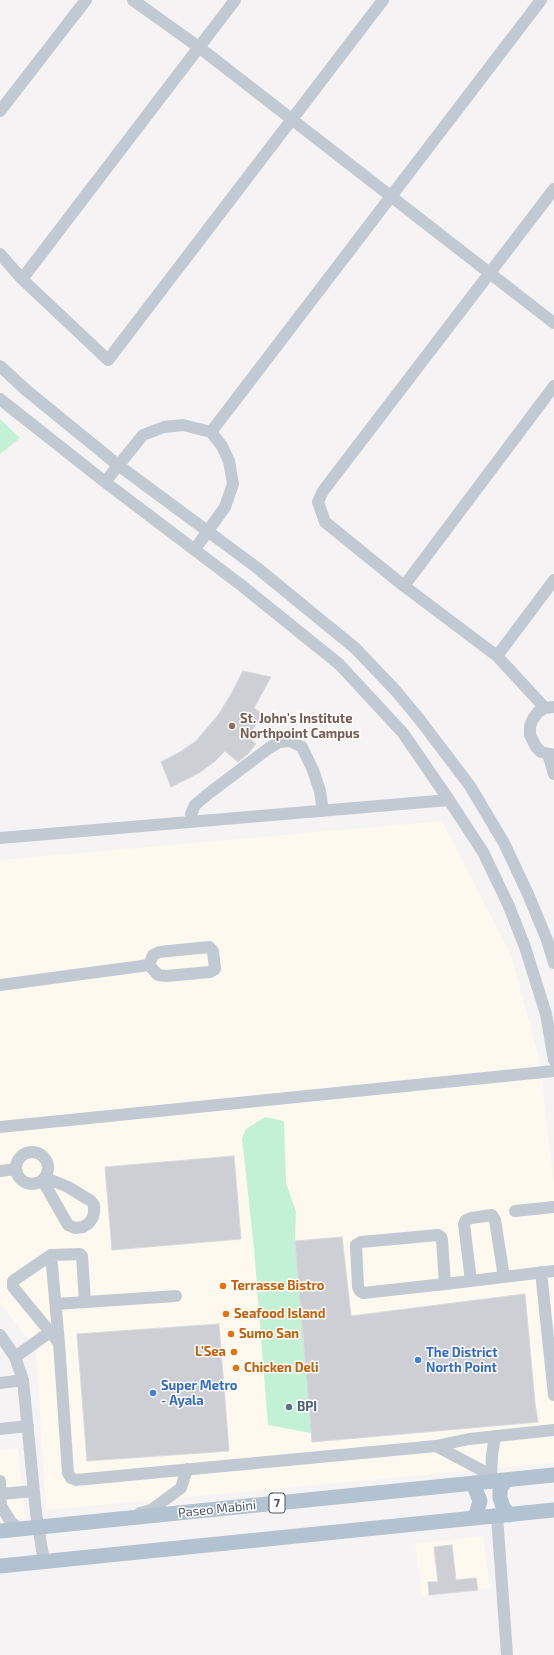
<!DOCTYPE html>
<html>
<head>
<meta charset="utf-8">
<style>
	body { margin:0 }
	canvas { display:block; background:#f5f3f3 }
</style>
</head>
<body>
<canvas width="554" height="1655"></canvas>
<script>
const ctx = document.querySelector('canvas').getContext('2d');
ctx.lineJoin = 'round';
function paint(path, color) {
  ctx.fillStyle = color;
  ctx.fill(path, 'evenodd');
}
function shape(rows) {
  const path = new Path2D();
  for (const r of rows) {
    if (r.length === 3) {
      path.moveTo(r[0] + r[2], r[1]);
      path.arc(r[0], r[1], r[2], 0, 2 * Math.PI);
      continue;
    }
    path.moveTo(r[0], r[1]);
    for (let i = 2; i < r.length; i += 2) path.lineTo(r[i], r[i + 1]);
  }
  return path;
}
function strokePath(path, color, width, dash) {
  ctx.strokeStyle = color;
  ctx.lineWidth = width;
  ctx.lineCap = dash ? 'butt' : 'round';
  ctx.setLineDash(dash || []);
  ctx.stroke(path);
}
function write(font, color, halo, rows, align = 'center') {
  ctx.font = font + ' "Exo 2",sans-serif';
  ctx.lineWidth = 3;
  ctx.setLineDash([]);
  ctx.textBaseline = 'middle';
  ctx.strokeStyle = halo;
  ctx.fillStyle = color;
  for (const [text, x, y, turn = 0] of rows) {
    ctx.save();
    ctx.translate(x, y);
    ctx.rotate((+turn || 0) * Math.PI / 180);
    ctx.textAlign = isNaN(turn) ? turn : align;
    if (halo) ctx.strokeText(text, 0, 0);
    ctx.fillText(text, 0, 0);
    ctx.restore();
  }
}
const commercial = shape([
	[442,821,511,955,539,1058,554,1184,554,1463,46,1510,36,1349,0,1303,0,860],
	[18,1448,25,1518,0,1519,0,1450],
	[483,1536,490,1588,422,1596,415,1544]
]);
const green = shape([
	[0,419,20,438,0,454],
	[265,1117,284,1121,286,1183,296,1212,295,1241,311,1433,268,1425,254,1249,242,1138,246,1129]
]);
const building = shape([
	[243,671,271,677,254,708,263,714,248,737,256,744,248,754,238,762,225,751,214,762,199,773,171,787,161,762,180,752,196,741,218,715,230,696,243,671],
	[234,1156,241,1239,112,1250,105,1167,234,1156],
	[342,1237,351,1316,525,1294,535,1403,538,1422,312,1442,295,1241,342,1237],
	[219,1324,229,1451,87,1461,77,1334,219,1324],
	[452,1545,456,1580,476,1578,478,1590,429,1595,428,1582,438,1582,434,1547,452,1545]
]);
const minor = shape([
	[133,0,200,48,554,323],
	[0,111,86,0],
	[0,254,22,279,108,360,383,0],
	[22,279,235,0],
	[0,366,26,390,118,465,256,567,355,648,396,691,420,720,470,786,504,843,528,894,547,940,554,963],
	[0,399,105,482,241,585,339,664,403,733,449,800,483,852,508,904,525,947,546,1014,554,1060],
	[211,432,541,0],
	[105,482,143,435,164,427,183,425,211,432,222,446,229,461,233,484,225,507,195,549],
	[404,586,554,386],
	[497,656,554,580],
	[554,707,545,708,538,712,533,719,530,726,530,735,536,747,541,752,554,755],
	[545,708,497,656,404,586,325,522,318,502,323,491,554,189],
	[548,754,554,774],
	[194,821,191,814,195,805,208,794,269,748,279,742,290,741,302,747,313,770,320,791,323,811],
	[0,838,449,800],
	[209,947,213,951,215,969,210,972,166,976,158,975,149,965,153,955,159,952,209,947],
	[0,985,149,965],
	[0,1127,554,1071],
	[32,1168,16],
	[0,1171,16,1169],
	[43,1181,68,1225,75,1228,83,1227,89,1223,93,1217,94,1212,94,1205,91,1201,68,1187,46,1178],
	[515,1211,554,1207],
	[51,1255,59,1343,68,1473,71,1478,76,1480,436,1446,469,1439,554,1430],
	[541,1272,554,1395],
	[471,1281,464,1224,466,1220,471,1218,492,1215,495,1220,504,1277],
	[445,1284,442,1240,441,1237,438,1235,361,1242,356,1245,358,1287,360,1291,363,1293,445,1284,554,1271],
	[56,1304,176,1296],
	[0,1335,15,1357,23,1380,36,1513,44,1562],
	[59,1343,13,1287,13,1281,51,1255,80,1254,82,1256,85,1302],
	[15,1357,50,1332],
	[0,1383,23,1380],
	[0,1429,28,1426],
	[436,1446,491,1475],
	[493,1480,491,1475,492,1455,495,1436],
	[0,1481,1,1506,11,1522,19,1529],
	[1,1494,34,1491],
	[140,1513,151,1510,181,1488,187,1469],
	[497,1516,507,1655]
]);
const major = shape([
	[505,1480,500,1490,500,1498,503,1507,509,1515],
	[473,1483,480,1501,475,1518],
	[0,1531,554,1475],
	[0,1566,554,1510]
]);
const markers = [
	[232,726,4,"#8d6e63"],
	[223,1286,4,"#e8710a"],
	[226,1314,4,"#e8710a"],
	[231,1334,4,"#e8710a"],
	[234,1352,4,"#e8710a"],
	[418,1360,4,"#3f7fe0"],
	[236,1368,4,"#e8710a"],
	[153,1393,4,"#3f7fe0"],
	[289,1407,4,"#5c6f8a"]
];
const shields = [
	[277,1503,16]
];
const shieldNames = [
	["7",277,1503]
];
const educationNames = [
	["St. John's Institute",240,719],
	["Northpoint Campus",240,734]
];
const foodNames = [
	["Terrasse Bistro",231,1286],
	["Seafood Island",234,1314],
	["Sumo San",239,1334],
	["L'Sea",226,1352,"right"],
	["Chicken Deli",244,1368]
];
const shopNames = [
	["The District",426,1353],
	["North Point",426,1368],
	["Super Metro",161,1386],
	["- Ayala",161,1401]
];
const serviceNames = [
	["BPI",297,1407]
];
const streetNames = [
	["Paseo Mabini",217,1509,-6]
];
paint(commercial, '#fdf9ef');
paint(green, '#c3f1d5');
paint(building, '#cdcfd5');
strokePath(building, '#d7d9de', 1);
strokePath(minor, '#c1cad2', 12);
strokePath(major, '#b3c2d1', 15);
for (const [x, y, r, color] of markers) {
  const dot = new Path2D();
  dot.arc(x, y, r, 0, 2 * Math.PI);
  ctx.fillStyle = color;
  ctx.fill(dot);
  strokePath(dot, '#fff', 1.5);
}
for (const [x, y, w] of shields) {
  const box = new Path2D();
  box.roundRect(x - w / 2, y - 10, w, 20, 3);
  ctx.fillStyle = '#fff';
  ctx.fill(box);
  strokePath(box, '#4a5661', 1);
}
write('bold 12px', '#4a5661', null, shieldNames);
write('bold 13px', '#785e54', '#fff', educationNames, 'left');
write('bold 13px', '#c56008', '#fff', foodNames, 'left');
write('bold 13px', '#366cbe', '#fff', shopNames, 'left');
write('bold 13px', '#4e5e75', '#fff', serviceNames, 'left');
write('13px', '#4a5661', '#fff', streetNames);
</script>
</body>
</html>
